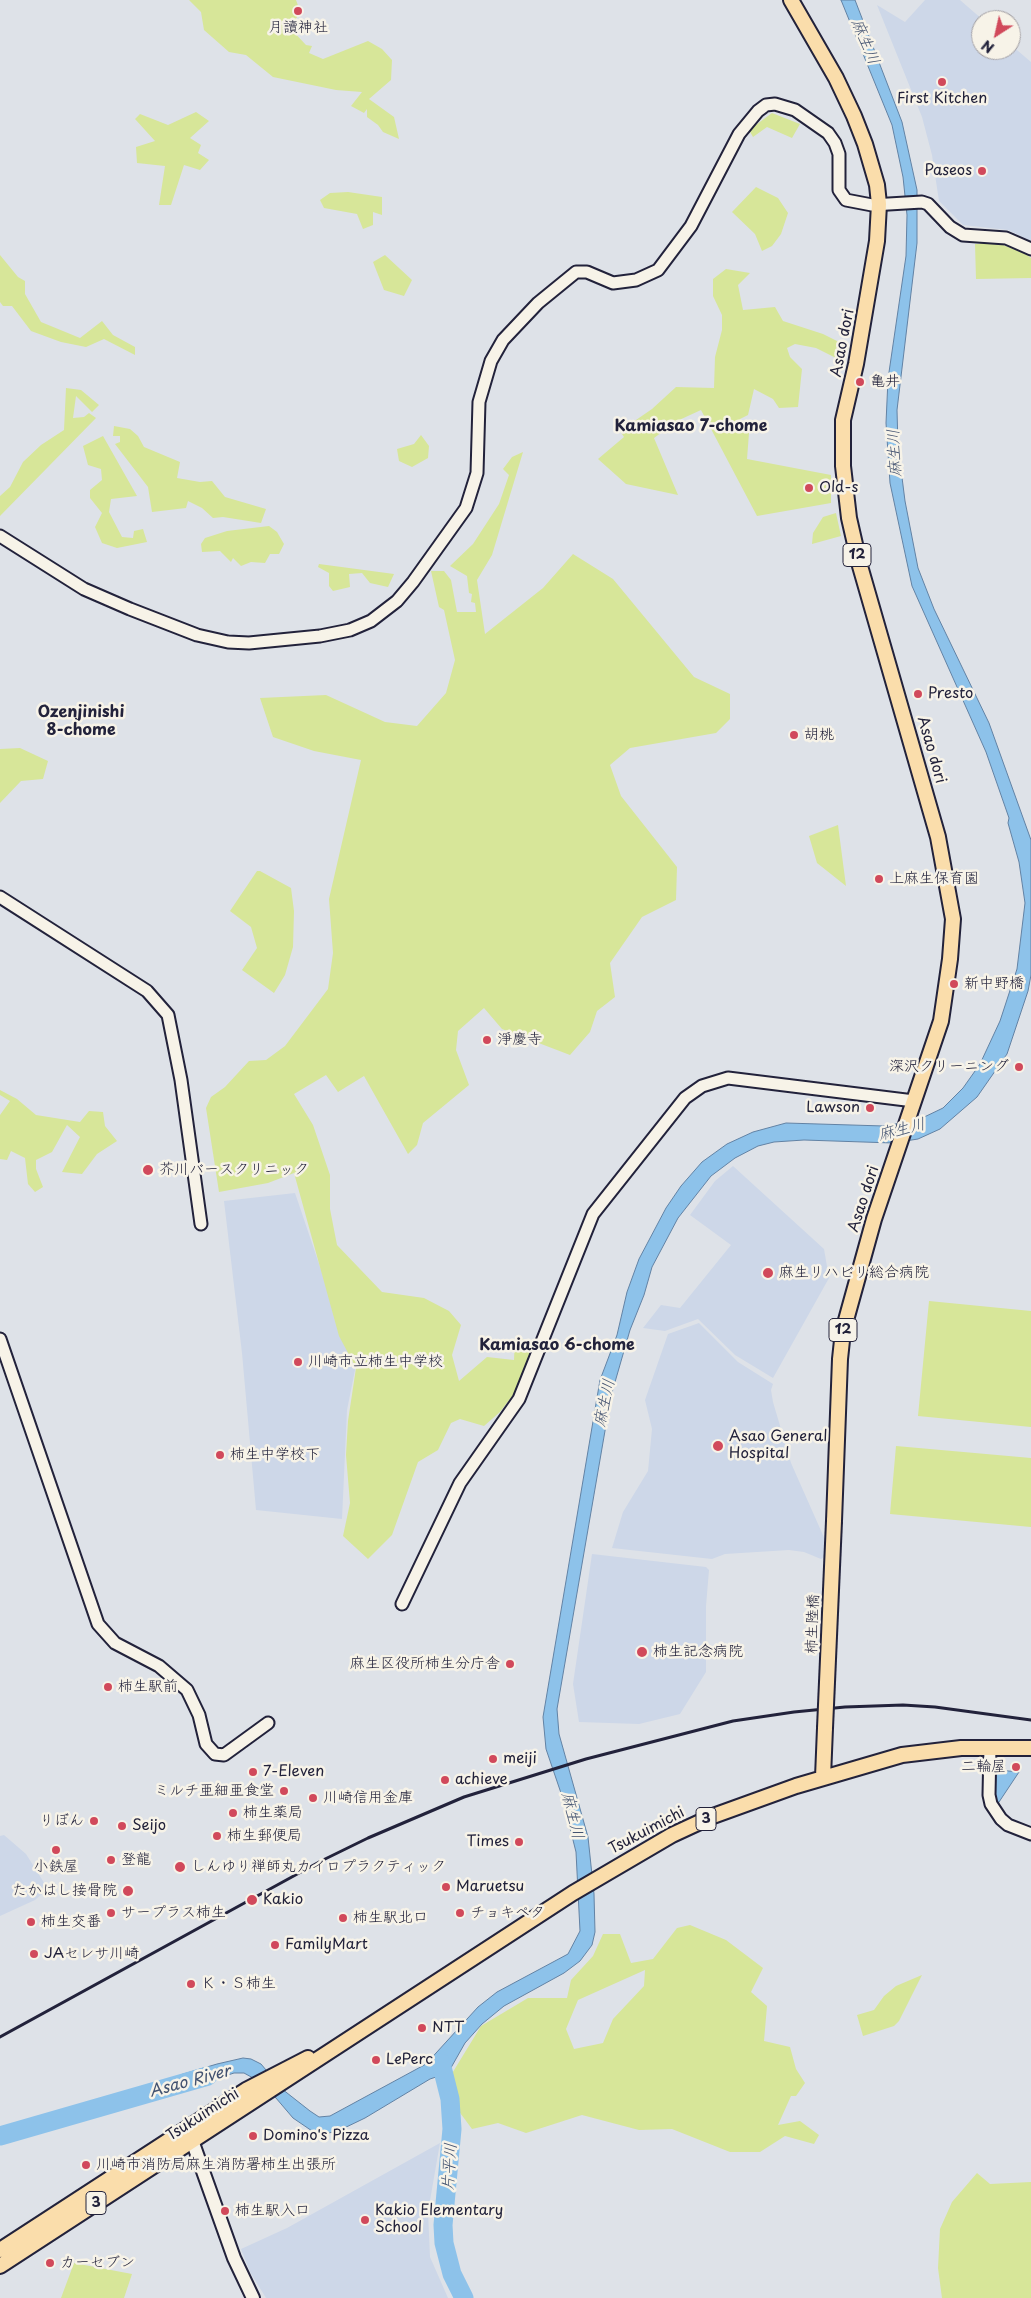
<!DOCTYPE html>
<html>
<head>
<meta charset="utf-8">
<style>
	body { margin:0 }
	#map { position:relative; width:1031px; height:2298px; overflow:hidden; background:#dee2e8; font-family:"Playpen Sans",sans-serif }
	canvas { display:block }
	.north { position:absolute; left:971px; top:10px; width:50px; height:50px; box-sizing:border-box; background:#f7f3e8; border:1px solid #a29fa3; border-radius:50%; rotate:215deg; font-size:14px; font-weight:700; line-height:20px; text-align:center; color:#22223b }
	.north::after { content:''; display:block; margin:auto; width:18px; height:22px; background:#d1495b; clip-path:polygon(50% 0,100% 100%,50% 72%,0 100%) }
</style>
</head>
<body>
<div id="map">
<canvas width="1031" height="2298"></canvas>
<div class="north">N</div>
</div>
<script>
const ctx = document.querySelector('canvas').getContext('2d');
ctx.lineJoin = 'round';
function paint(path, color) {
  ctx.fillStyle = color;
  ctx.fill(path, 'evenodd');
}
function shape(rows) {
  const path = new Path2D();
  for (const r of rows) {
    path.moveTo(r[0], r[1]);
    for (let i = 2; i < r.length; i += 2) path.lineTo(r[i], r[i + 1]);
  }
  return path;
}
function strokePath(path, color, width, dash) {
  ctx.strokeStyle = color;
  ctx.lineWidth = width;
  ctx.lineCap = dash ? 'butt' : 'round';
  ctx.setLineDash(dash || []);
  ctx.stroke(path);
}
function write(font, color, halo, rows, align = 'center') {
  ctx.font = font + ' "Playpen Sans","Klee One",sans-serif';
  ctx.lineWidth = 5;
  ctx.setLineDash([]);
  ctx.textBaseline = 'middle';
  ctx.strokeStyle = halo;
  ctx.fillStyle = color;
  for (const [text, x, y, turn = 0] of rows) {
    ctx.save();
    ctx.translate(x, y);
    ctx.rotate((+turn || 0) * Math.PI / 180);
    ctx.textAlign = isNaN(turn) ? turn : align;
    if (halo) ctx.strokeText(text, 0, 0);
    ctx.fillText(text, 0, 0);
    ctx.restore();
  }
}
const built = shape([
	[925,0,960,0,983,20,981,20,981,50,1011,50,1011,45,1031,62,1031,241,1008,230,963,225,939,201,932,155,922,117,877,5,905,22],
	[733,1166,824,1249,829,1278,773,1378,735,1355,698,1319,665,1331,643,1328,661,1305,680,1308,731,1245,690,1215,715,1181],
	[295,1193,355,1370,347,1410,342,1519,256,1510,242,1353,224,1201],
	[699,1323,738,1362,773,1384,771,1390,773,1402,791,1463,826,1542,826,1556,821,1559,804,1552,789,1550,725,1554,712,1559,612,1548,623,1512,648,1471,652,1429,645,1400,668,1334],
	[592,1554,706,1567,709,1570,706,1606,706,1672,680,1714,639,1724,579,1722,573,1684],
	[4,1835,26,1854,48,1889,35,1900,0,1916,0,1836],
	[440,2143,428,2212,430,2257,448,2298,266,2298,250,2272,241,2249,287,2228]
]);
const green = shape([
	[189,0,296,0,300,11,291,29,306,45,312,46,309,53,323,59,368,41,382,49,392,60,391,80,369,99,394,117,399,139,383,132,378,125,367,117,367,109,364,113,351,106,362,92,336,90,273,77,246,55,229,52,204,30,201,12],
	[196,112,209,121,190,138,201,145,198,153,209,160,200,170,184,165,171,205,159,205,165,166,137,163,136,147,155,141,135,119,140,114,168,125],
	[772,113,800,124,792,138,767,127,753,137,749,130],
	[756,187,778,198,788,213,781,234,772,246,762,251,755,234,732,212],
	[348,192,382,197,382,215,373,212,373,225,363,229,357,214,324,208,320,200,330,193],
	[980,241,998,243,1026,254,1031,258,1031,278,976,279,975,244,980,244],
	[0,255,18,277,25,281,25,294,41,322,80,338,102,321,113,335,135,347,135,355,104,339,86,347,61,342,31,331,12,306,3,306,0,302],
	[385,255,412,280,404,296,384,290,373,262],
	[726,269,750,273,738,285,743,310,775,307,783,321,823,334,849,347,842,361,816,348,795,344,787,348,790,357,802,369,798,407,779,408,773,399,754,389,748,415,740,419,749,433,747,459,831,475,831,503,757,516,701,410,677,421,654,438,678,495,626,484,598,459,624,437,620,431,652,409,676,387,714,388,715,357,722,330,722,315,713,296,713,279],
	[66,388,81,390,99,405,92,412,76,396,73,418,84,417,89,413,96,418,0,516,0,496,10,487,23,462,41,445,64,430],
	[114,426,130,429,138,436,144,447,180,462,177,478,200,482,212,481,225,497,266,509,261,523,223,517,213,518,202,508,188,501,186,508,152,512,148,487,115,444,120,442,120,436,113,436],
	[421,435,429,446,428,458,412,467,399,461,397,449,414,444],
	[103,436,137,496,111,499,109,512,122,537,133,538,134,531,143,529,147,542,117,548,102,543,95,527,102,513,90,498,90,490,102,480,101,469,88,465,83,446],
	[523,452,492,555,477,580,485,634,543,588,573,554,613,579,694,677,730,694,730,719,716,733,630,748,610,765,621,796,677,867,676,900,642,917,610,963,615,997,597,1011,590,1032,570,1055,502,1029,484,1008,458,1031,456,1050,469,1085,423,1123,417,1145,408,1154,364,1076,338,1092,326,1075,294,1094,313,1125,330,1175,330,1209,337,1245,382,1292,424,1298,449,1311,461,1325,452,1355,459,1381,487,1357,514,1360,515,1339,520,1337,532,1346,528,1364,513,1395,500,1412,484,1426,460,1419,451,1423,438,1450,418,1462,392,1535,368,1559,343,1536,350,1503,346,1455,348,1421,356,1368,339,1336,294,1173,268,1183,219,1192,206,1108,211,1097,225,1087,249,1061,266,1060,285,1046,328,989,333,953,329,899,361,760,314,751,273,737,260,698,326,695,385,722,417,726,446,693,455,660,444,610,439,607,431,571,444,571,451,580,457,612,476,612,475,603,471,602,472,594,469,593,467,576,450,566,473,544,499,504,509,475,503,469,512,457],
	[836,513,841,536,812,544,813,533,823,517],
	[269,526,277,532,284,544,279,554,270,554,265,563,251,562,241,566,233,558,231,562,220,551,202,552,201,544,205,538,227,531],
	[319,564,394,574,388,587,370,583,362,573,349,574,350,587,333,591,329,586,329,573,318,567],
	[20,748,48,761,43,779,21,781,0,803,0,749],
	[838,825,846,886,817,863,809,836],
	[257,871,260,871,291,888,294,911,293,947,285,975,274,993,242,970,257,948,251,927,230,911],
	[0,1090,17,1099,36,1115,80,1122,89,1111,103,1112,105,1126,117,1141,97,1154,82,1174,62,1172,80,1137,67,1125,52,1152,36,1160,36,1169,43,1187,35,1192,28,1184,25,1158,11,1151,7,1160,0,1159,0,1115,10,1101,0,1095],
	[929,1301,1031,1311,1031,1427,918,1416],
	[896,1446,1031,1458,1031,1527,890,1514],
	[690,1925,726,1940,763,1968,751,1992,767,2006,764,2041,790,2047,796,2069,805,2083,796,2096,791,2096,778,2125,800,2121,819,2135,814,2144,785,2136,760,2152,730,2152,672,2129,639,2130,582,2115,526,2133,498,2123,472,2129,455,2106,448,2080,481,2026,528,1998,567,1998,571,1980,593,1956,603,1934,620,1934,631,1963,653,1959,677,1928],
	[645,1970,644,1986,613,2019,603,2043,574,2049,566,2029,578,2000],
	[922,1975,899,2021,894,2026,863,2036,857,2015,874,2010,884,1996,896,1986],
	[977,2173,990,2184,1031,2182,1031,2298,942,2298,938,2268,940,2229,952,2202],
	[74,2263,132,2274,124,2298,61,2298]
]);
const water = shape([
	[841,0,855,0,902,122,917,190,917,243,897,410,898,446,905,501,918,568,934,609,989,723,1031,840,1031,975,1028,991,1007,1054,977,1097,940,1129,918,1139,893,1143,804,1140,774,1142,758,1146,735,1158,711,1176,678,1218,652,1267,644,1295,630,1330,611,1396,557,1709,559,1734,588,1837,594,1894,595,1932,592,1945,580,1961,564,1973,504,2006,482,2024,465,2043,448,2073,430,2079,365,2118,338,2131,324,2134,315,2133,293,2118,264,2084,244,2073,234,2073,186,2089,180,2075,217,2064,243,2058,251,2059,261,2064,282,2089,310,2111,319,2117,330,2116,426,2064,478,2007,497,1992,568,1954,580,1931,576,1852,562,1796,546,1749,543,1717,600,1380,617,1335,627,1292,639,1259,666,1208,681,1186,702,1162,727,1144,753,1132,786,1123,884,1126,918,1120,943,1108,963,1088,980,1064,1000,1021,1017,969,1025,903,1019,862,1008,823,1009,818,986,752,912,586,890,483,886,423,888,379,906,256,907,215,903,177,892,125,841,0],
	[998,1770,1019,1772,997,1805,994,1792,994,1774,998,1770]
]);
const river = shape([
	[441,2063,450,2099,452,2129,443,2225,444,2243,452,2274,464,2298],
	[0,2136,208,2076]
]);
const tertiary = shape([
	[0,536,84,589,130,609,197,635,228,642,249,643,320,636,350,630,371,621,397,601,413,582,466,508,477,473,479,402,491,361,503,340,538,303,576,272,587,272,613,283,636,280,658,270,691,226,739,134,758,111,766,105,775,104,795,110,828,133,835,143,839,154,839,190,846,200,872,205,922,202,928,204,950,227,963,235,1006,238,1031,249],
	[0,897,147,991,168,1015,181,1080,201,1224],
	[0,1339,98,1624,115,1643,159,1666,187,1690,199,1715,206,1744,215,1754,224,1755,268,1723],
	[402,1604,460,1483,519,1399,593,1214,685,1098,702,1086,728,1078,914,1101],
	[990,1747,989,1795,991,1804,1001,1819,1008,1825,1031,1834]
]);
const secondary = shape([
	[189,2132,234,2258,253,2298]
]);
const primary = shape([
	[791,0,836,78,854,116,865,144,877,185,879,204,877,241,856,364,843,420,843,466,849,518,860,566,938,837,953,919,950,959,941,1021,874,1219,843,1331,840,1359,834,1521],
	[823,1777,825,1728],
	[0,2250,246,2090,308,2058],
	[0,2266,573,1893,672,1835,713,1816,796,1786,902,1755,961,1748,1031,1748]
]);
const rail = shape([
	[0,2037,321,1861,368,1838,464,1797,586,1759,733,1721,794,1712,845,1707,903,1705,935,1707,1031,1720]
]);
const primaryBridge = shape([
	[825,1728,834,1521]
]);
const markers = [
	[298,11,5,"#d1495b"],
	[942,82,5,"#d1495b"],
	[982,171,5,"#d1495b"],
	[860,382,5,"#d1495b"],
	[809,488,5,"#d1495b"],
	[918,694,5,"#d1495b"],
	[794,735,5,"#d1495b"],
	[879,879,5,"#d1495b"],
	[954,984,5,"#d1495b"],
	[487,1040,5,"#d1495b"],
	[1019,1067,5,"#d1495b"],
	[870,1108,5,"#d1495b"],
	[148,1170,6,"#d1495b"],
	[768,1273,6,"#d1495b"],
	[298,1362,5,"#d1495b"],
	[718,1446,6,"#d1495b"],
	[220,1455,5,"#d1495b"],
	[642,1652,6,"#d1495b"],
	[510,1664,5,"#d1495b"],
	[108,1687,5,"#d1495b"],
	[493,1759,5,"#d1495b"],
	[1016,1767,5,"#d1495b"],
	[253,1772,5,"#d1495b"],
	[445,1780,5,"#d1495b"],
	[284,1791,5,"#d1495b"],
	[313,1798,5,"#d1495b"],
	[233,1813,5,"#d1495b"],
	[94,1821,5,"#d1495b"],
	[122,1826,5,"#d1495b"],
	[217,1836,5,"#d1495b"],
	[519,1842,5,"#d1495b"],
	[56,1850,5,"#d1495b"],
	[111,1860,5,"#d1495b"],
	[180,1867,6,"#d1495b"],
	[446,1887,5,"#d1495b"],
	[128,1891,6,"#d1495b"],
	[252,1900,6,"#d1495b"],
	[111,1913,5,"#d1495b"],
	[460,1913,5,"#d1495b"],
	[343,1918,5,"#d1495b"],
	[31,1922,5,"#d1495b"],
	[275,1945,5,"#d1495b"],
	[34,1954,5,"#d1495b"],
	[191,1984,5,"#d1495b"],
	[422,2028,5,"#d1495b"],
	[376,2060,5,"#d1495b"],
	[253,2136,5,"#d1495b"],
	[86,2165,5,"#d1495b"],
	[225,2211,5,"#d1495b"],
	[365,2220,5,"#d1495b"],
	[50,2263,5,"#d1495b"]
];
const shields = [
	[857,555,28],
	[843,1330,28],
	[706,1819,20],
	[96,2203,20]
];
const shieldNames = [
	["12",857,555],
	["12",843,1330],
	["3",706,1819],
	["3",96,2203]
];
const poiNames = [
	["月讀神社",298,28,"center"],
	["First Kitchen",942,99,"center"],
	["Paseos",972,171,"right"],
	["亀井",870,382],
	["Old-s",819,488],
	["Presto",928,694],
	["胡桃",804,735],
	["上麻生保育園",889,879],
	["新中野橋",964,984],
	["淨慶寺",497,1040],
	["深沢クリーニング",1009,1067,"right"],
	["Lawson",860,1108,"right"],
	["芥川バースクリニック",159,1170],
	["麻生リハビリ総合病院",779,1273],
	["川崎市立柿生中学校",308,1362],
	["Asao General",729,1437],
	["Hospital",729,1454],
	["柿生中学校下",230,1455],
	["柿生記念病院",653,1652],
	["麻生区役所柿生分庁舎",500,1664,"right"],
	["柿生駅前",118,1687],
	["meiji",503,1759],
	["二輪屋",1006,1767,"right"],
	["7-Eleven",263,1772],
	["achieve",455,1780],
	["ミルチ亜細亜食堂",274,1791,"right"],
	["川崎信用金庫",323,1798],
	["柿生薬局",243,1813],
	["りぼん",84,1821,"right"],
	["Seijo",132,1826],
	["柿生郵便局",227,1836],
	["Times",509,1842,"right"],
	["登龍",121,1860],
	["小鉄屋",56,1867,"center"],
	["しんゆり禅師丸カイロプラクティック",191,1867],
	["Maruetsu",456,1887],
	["たかはし接骨院",117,1891,"right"],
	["Kakio",263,1900],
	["サープラス柿生",121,1913],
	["チョキペタ",470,1913],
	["柿生駅北口",353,1918],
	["柿生交番",41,1922],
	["FamilyMart",285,1945],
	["JAセレサ川崎",44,1954],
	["Ｋ・Ｓ柿生",201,1984],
	["NTT",432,2028],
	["LePerc",386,2060],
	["Domino's Pizza",263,2136],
	["川崎市消防局麻生消防署柿生出張所",96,2165],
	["柿生駅入口",235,2211],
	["Kakio Elementary",375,2211],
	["School",375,2228],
	["カーセブン",60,2263]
];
const streetNames = [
	["Asao dori",843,343,-79],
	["Asao dori",931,750,74],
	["Asao dori",864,1199,-72],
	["柿生陸橋",813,1624,-88],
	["Tsukuimichi",647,1831,-28],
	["Tsukuimichi",203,2115,-33]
];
const waterNames = [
	["麻生川",865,42,67],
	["麻生川",895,453,-93],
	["麻生川",902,1130,-14],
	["麻生川",605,1403,-78],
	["麻生川",572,1816,76],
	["Asao River",190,2082,-15],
	["片平川",450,2167,-86]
];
const neighbourhoodNames = [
	["Kamiasao 7-chome",691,427],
	["Ozenjinishi",81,713],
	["8-chome",81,731],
	["Kamiasao 6-chome",557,1346]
];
paint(built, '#cdd7e8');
paint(green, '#d7e699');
paint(water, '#8dc2ea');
strokePath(water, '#6282a4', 1);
strokePath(river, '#8dc2ea', 19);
strokePath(tertiary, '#22223b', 15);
strokePath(secondary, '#22223b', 16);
strokePath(primary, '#22223b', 18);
strokePath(tertiary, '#f7f3e8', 11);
strokePath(secondary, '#f7f3e8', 12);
strokePath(primary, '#faddab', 14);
strokePath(rail, '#22223b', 3);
strokePath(primaryBridge, '#22223b', 18, []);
strokePath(primaryBridge, '#faddab', 14);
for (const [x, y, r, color] of markers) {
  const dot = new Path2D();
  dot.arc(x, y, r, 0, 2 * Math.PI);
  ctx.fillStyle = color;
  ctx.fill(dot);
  strokePath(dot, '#f7f3e8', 2);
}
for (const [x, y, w] of shields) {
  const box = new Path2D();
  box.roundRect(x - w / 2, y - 11.5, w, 23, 4);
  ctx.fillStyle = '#f7f3e8';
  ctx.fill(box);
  strokePath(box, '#22223b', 1);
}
write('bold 14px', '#22223b', null, shieldNames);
write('15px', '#22223b', '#f7f3e8', poiNames, 'left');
write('15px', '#22223b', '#f7f3e8', streetNames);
write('italic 16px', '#425270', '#f7f3e8', waterNames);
write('bold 16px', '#22223b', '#f7f3e8', neighbourhoodNames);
</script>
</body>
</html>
